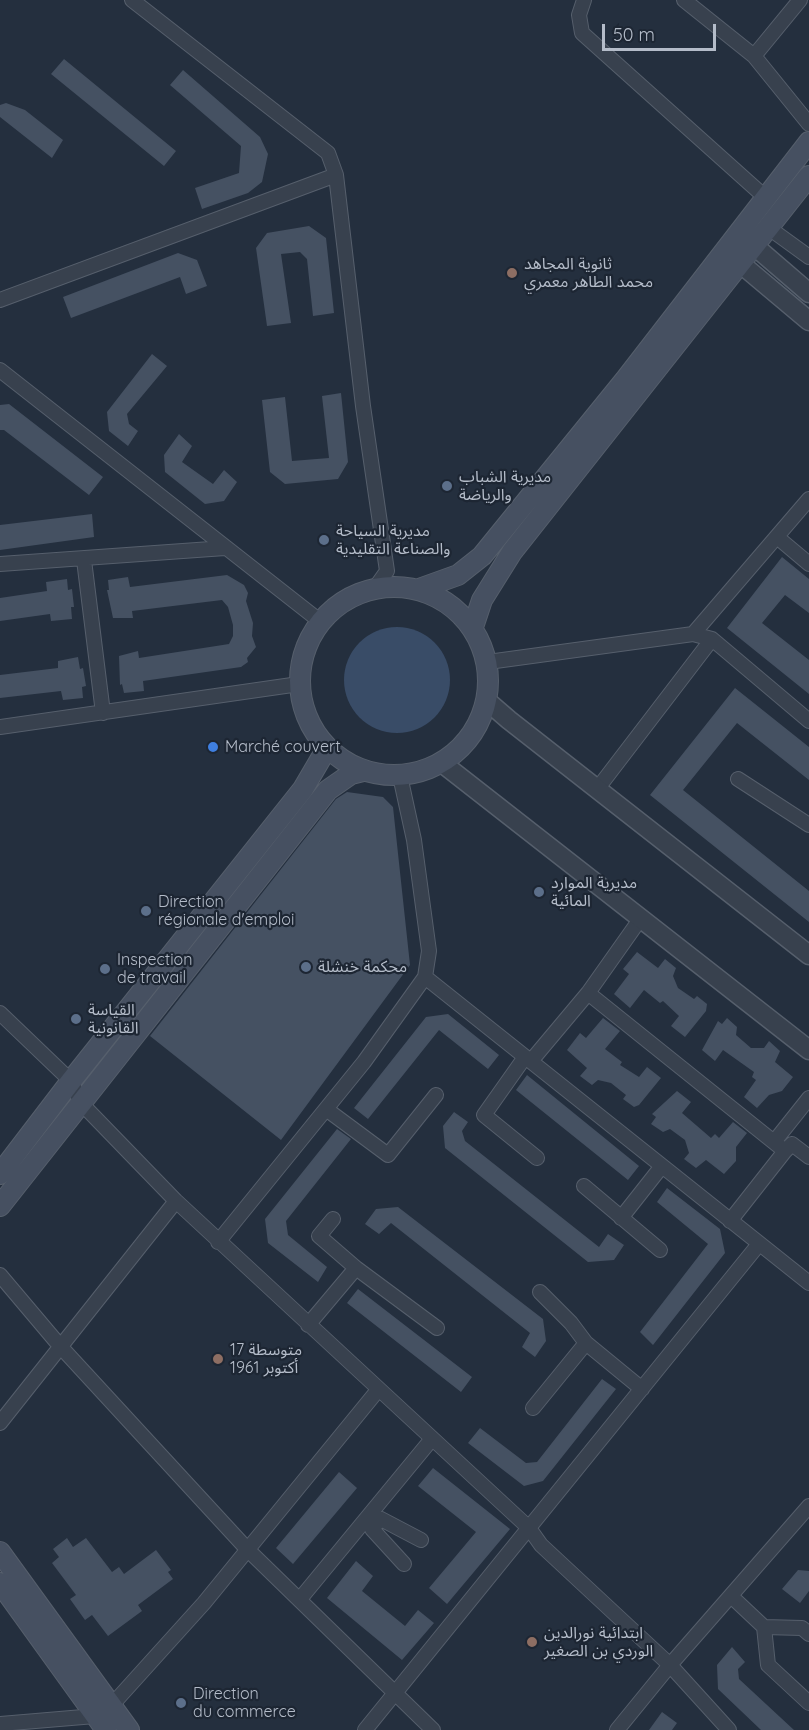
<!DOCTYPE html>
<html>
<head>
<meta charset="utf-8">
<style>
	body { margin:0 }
	#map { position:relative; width:809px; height:1730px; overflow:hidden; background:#242f3e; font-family:Quicksand,sans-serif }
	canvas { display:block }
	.scale { position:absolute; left:602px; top:24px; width:114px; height:27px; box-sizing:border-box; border:3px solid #b4bcc9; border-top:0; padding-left:8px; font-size:18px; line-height:21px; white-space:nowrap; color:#b4bcc9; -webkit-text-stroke:4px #1d2633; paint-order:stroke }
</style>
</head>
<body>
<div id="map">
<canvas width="809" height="1730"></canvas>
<div class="scale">50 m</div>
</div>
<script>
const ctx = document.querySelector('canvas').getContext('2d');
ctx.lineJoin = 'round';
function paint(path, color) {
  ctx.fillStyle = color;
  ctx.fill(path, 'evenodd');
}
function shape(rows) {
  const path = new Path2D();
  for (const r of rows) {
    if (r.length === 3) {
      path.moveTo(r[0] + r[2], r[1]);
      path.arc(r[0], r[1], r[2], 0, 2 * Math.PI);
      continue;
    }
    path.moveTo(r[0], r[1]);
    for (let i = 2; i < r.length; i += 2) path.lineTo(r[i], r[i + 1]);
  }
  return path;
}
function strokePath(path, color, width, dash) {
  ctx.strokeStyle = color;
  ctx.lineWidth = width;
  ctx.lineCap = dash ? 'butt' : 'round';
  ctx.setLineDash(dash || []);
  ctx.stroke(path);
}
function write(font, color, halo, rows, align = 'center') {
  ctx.font = font + ' Quicksand,"Noto Sans Arabic",sans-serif';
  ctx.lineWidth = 4.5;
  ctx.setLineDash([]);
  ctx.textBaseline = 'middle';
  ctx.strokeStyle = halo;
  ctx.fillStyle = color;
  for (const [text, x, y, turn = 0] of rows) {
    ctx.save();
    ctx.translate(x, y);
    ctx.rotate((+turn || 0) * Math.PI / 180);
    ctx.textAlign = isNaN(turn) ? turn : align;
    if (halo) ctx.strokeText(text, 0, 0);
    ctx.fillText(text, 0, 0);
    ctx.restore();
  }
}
const water = shape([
	[397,680,53]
]);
const building = shape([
	[64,59,176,151,164,166,51,74],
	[183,70,260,137,268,154,262,182,248,193,202,209,195,188,239,173,241,146,170,85],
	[6,103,25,110,63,140,52,158,0,117,0,105],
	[309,226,326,238,334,313,313,316,307,259,300,252,281,254,291,323,267,326,256,248,267,233],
	[178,253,197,260,207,286,186,294,180,277,71,318,63,297],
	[152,354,167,366,127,414,129,424,138,431,128,446,109,431,107,412],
	[341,393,348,462,338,479,285,484,270,472,262,400,285,397,292,461,329,458,322,396],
	[9,404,103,477,89,495,4,430,0,430,0,405],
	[179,434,192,446,182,462,213,484,224,470,237,482,224,501,205,504,165,472,164,455],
	[92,514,94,537,0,550,0,525],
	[782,557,809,579,809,613,785,595,762,623,809,660,809,694,727,628],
	[227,575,244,585,248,593,246,601,253,623,252,636,256,647,247,658,248,662,241,667,143,681,144,691,124,693,122,684,120,685,119,656,138,651,139,658,229,644,233,636,233,625,228,607,222,600,132,611,133,618,113,618,107,590,109,590,108,580,128,577,130,587],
	[67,579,68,590,72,589,74,607,71,607,72,619,51,621,50,614,0,621,0,598,47,591,46,582],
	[78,657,80,669,83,668,86,686,82,687,83,698,63,700,61,691,0,698,0,675,58,668,58,661],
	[735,688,809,747,809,780,737,723,683,790,809,891,809,922,650,795],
	[347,792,383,797,393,807,410,965,281,1140,150,1036,336,799],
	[637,952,658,968,665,959,676,968,673,976,678,988,694,999,697,996,707,1004,706,1011,685,1037,671,1026,679,1016,663,1001,660,1003,644,990,630,1008,614,994,629,974,623,969],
	[448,1014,499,1055,488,1069,439,1030,368,1119,354,1108,426,1017],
	[603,1018,620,1031,605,1049,622,1062,620,1065,639,1077,647,1067,661,1078,639,1105,634,1107,623,1099,626,1095,611,1083,598,1080,592,1085,580,1076,587,1068,567,1050,580,1033,586,1038],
	[727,1018,737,1027,736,1035,751,1048,764,1048,769,1041,780,1051,775,1062,793,1077,782,1091,769,1095,757,1108,744,1097,756,1080,752,1077,754,1072,723,1050,715,1061,702,1050,718,1021,722,1024],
	[527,1075,639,1166,628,1180,516,1090],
	[677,1091,691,1102,682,1113,711,1138,715,1134,719,1138,733,1122,747,1133,736,1147,736,1161,724,1174,706,1160,696,1168,684,1159,689,1153,685,1140,670,1129,663,1132,651,1124,656,1117,652,1114],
	[454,1112,468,1122,462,1131,465,1141,599,1247,608,1234,624,1245,614,1260,588,1262,445,1148,443,1126],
	[337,1129,351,1139,286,1221,288,1235,327,1267,318,1282,268,1243,265,1219],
	[667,1188,720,1229,725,1253,653,1345,640,1332,708,1244,657,1202],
	[398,1207,543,1319,546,1341,535,1357,522,1347,530,1333,391,1223,379,1234,365,1224,376,1209],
	[358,1289,472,1377,461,1392,347,1303],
	[602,1379,616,1389,543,1481,524,1486,468,1443,480,1428,526,1463,537,1462],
	[433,1468,510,1529,447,1604,429,1588,476,1532,418,1486],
	[339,1472,357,1488,293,1564,276,1548],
	[67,1538,73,1547,86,1538,112,1572,119,1567,124,1574,156,1550,171,1570,168,1572,173,1579,138,1605,142,1611,108,1636,92,1615,85,1620,70,1599,76,1595,52,1563,59,1557,53,1549],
	[356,1561,373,1576,362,1591,405,1626,418,1610,434,1623,402,1660,327,1598],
	[798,1570,809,1571,809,1591,800,1603,782,1589],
	[732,1647,745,1662,738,1669,739,1679,794,1730,761,1730,718,1689,717,1665],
	[662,1712,677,1723,672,1730,649,1730]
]);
const minor = shape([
	[132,0,328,153,336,175,363,406,387,571,375,588],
	[584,0,579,15,582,33,766,198],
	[684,0,754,56,809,124],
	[754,56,800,0],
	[769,228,809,257],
	[0,300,336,175],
	[0,370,321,622],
	[777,537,809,564],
	[84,560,103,713],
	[0,564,225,548],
	[712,639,809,721],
	[488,662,693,634],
	[0,727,299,684],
	[738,779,809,825],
	[598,788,712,639,693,634,809,499],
	[425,977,809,1283],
	[588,993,785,1151,730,1221],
	[0,1013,71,1081,81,1103,176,1201,529,1528,541,1545,670,1665,729,1730],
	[525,1057,484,1115,537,1158],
	[531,1061,588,993,641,918],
	[326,1109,388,1155,436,1095],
	[774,1142,809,1098],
	[785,1151,792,1144,809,1157],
	[584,1186,660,1250],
	[621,1218,662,1166],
	[218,1242,364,1062,425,977,429,951,414,840,400,776],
	[356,1268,437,1328],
	[0,1275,60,1346,247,1549,433,1730],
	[540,1292,571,1323,586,1343,642,1389],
	[308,1325,356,1268,319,1236,333,1219],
	[533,1408,586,1343],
	[0,1423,176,1201],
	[368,1517,376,1524,372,1529,404,1564],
	[376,1524,381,1519,421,1540],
	[731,1596,764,1627,768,1665,809,1703],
	[300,1599,431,1440],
	[764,1627,802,1628,809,1634],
	[0,1724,95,1716,111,1706,204,1603,378,1390],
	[365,1730,759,1244],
	[617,1730,670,1665,809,1506]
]);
const tertiary = shape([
	[744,237,809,293],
	[728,253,809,321],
	[487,701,509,720,809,955],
	[442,763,809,1050]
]);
const secondary = shape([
	[394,681,94],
	[419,589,458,575,482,556,625,380,809,142],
	[473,627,482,600,512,552,809,176],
	[0,1174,71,1081,303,789,327,748],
	[0,1206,328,790,351,774,363,771],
	[0,1552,129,1730],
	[0,1583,106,1730]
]);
const markers = [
	[512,273,6,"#8d6e63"],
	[447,486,6,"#5c6f8a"],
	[324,540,6,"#5c6f8a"],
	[213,747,6,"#3f7fe0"],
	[539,892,6,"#5c6f8a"],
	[146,911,6,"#5c6f8a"],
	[306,967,6,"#5c6f8a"],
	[105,969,6,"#5c6f8a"],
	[76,1019,6,"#5c6f8a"],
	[218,1359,6,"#8d6e63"],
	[532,1642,6,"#8d6e63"],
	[181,1703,6,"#5c6f8a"]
];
const poiNames = [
	["ثانوية المجاهد",524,264],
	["محمد الطاهر معمري",524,282],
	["مديرية الشباب",459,477],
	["والرياضة",459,495],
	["مديرية السياحة",336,531],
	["والصناعة التقليدية",336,549],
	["Marché couvert",225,747],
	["مديرية الموارد",551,883],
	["المائية",551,901],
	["Direction",158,902],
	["régionale d'emploi",158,920],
	["Inspection",117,960],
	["de travail",117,978],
	["محكمة خنشلة",318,967],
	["القياسة",88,1010],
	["القانونية",88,1028],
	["متوسطة 17",230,1350],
	["أكتوبر 1961",230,1368],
	["ابتدائية نورالدين",544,1633],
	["الوردي بن الصغير",544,1651],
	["Direction",193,1694],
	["du commerce",193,1712]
];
paint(water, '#394c67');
paint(building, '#455162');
strokePath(minor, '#565f6c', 16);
strokePath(tertiary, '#565f6c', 21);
strokePath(secondary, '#565f6c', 22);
strokePath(minor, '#38414e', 14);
strokePath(tertiary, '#38414e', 18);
strokePath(secondary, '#465061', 20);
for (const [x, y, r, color] of markers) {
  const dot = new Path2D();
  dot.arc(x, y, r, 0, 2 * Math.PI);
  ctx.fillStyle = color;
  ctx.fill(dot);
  strokePath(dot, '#1d2633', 2);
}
write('16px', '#b4bcc9', '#1d2633', poiNames, 'left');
</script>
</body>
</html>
